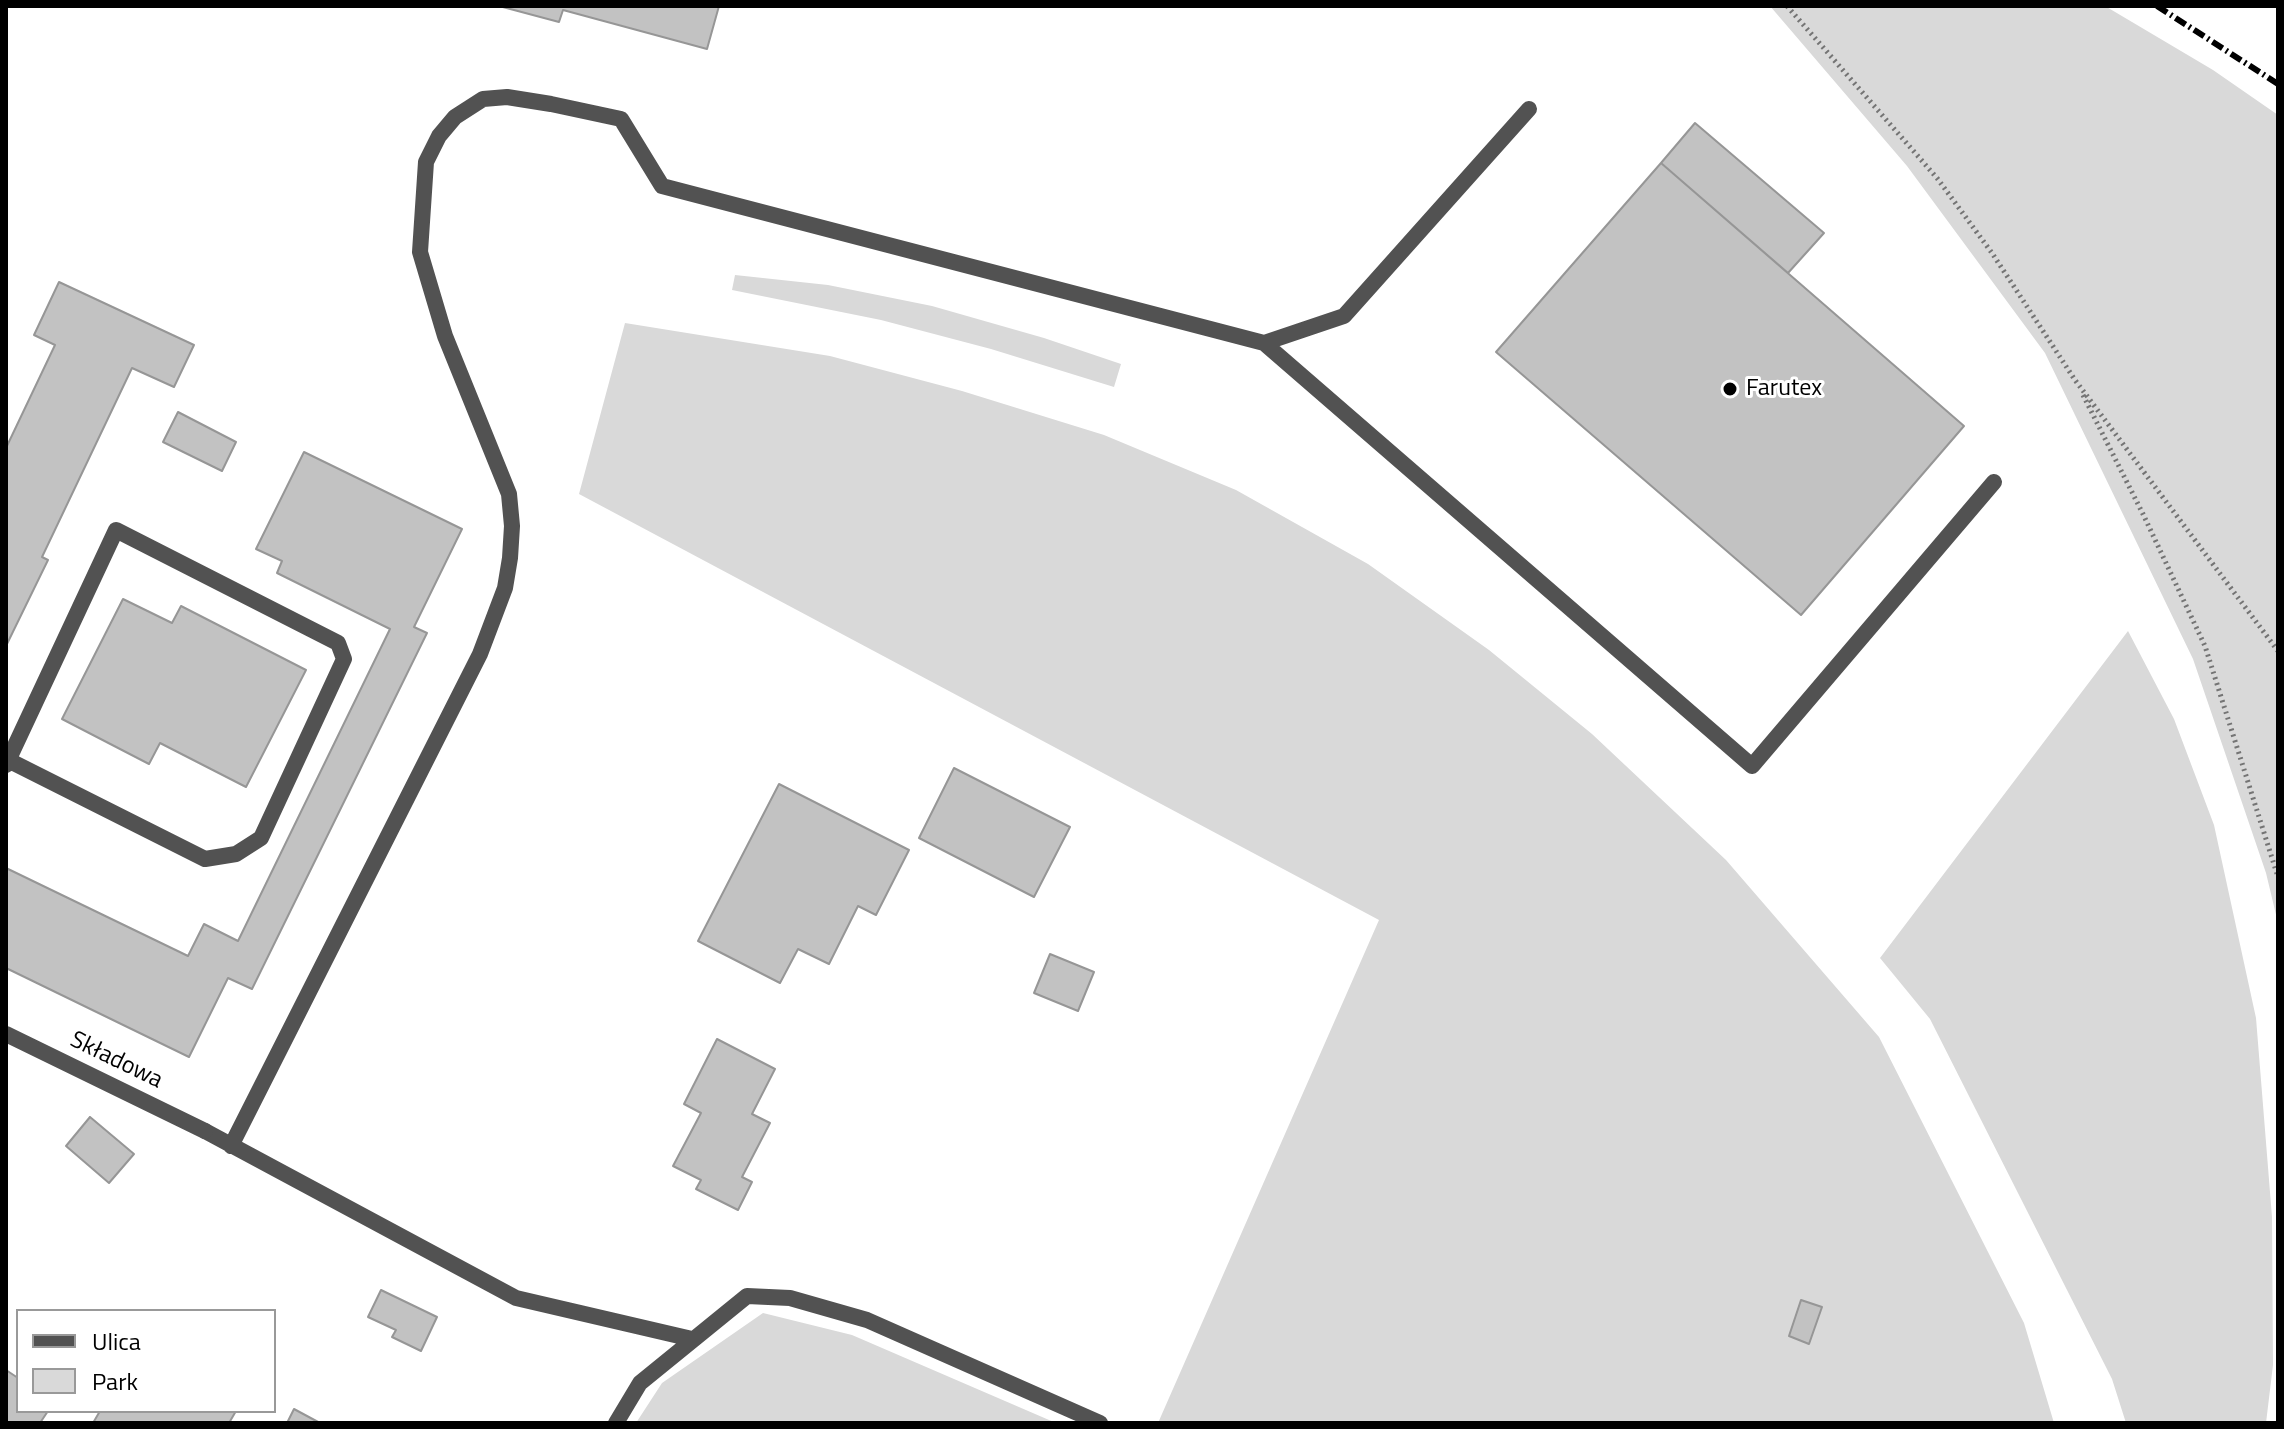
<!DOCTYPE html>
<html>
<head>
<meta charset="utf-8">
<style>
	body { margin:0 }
	#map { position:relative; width:2284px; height:1429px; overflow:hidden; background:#fff; font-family:"Titillium Web",sans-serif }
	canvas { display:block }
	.frame { position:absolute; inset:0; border:8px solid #000; pointer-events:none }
	.legend { position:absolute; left:16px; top:1309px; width:260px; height:104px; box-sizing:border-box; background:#fff; border:2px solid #999; margin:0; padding:10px 14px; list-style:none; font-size:24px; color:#000 }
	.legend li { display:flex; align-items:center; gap:16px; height:40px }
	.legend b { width:40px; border:2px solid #999 }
</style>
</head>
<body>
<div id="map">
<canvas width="2284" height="1429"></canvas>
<div class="frame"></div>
<ul class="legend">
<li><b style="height:10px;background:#525252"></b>Ulica</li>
<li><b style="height:22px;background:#d9d9d9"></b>Park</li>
</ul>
</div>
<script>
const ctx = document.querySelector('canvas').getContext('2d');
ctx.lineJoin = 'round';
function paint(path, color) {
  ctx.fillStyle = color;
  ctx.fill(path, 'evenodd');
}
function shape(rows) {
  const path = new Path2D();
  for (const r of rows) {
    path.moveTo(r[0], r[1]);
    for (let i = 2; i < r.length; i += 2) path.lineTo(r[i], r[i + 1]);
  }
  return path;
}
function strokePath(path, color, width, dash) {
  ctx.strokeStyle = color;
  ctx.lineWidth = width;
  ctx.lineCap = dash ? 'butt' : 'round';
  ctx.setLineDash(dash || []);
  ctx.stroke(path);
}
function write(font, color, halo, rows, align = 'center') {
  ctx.font = font + ' "Titillium Web",sans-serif';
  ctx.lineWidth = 6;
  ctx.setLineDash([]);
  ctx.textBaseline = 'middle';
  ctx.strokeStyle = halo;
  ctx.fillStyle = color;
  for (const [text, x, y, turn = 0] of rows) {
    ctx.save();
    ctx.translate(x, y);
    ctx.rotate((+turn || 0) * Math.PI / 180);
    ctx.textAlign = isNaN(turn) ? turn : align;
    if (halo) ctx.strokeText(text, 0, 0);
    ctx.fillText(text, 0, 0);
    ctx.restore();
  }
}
const green = shape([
	[1770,6,2105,6,2213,70,2278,115,2278,923,2266,873,2193,659,2045,353,1907,166],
	[735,275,828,285,932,306,1044,338,1121,364,1114,387,991,349,881,320,732,290],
	[625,323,830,356,962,391,1104,435,1236,490,1368,564,1489,650,1592,734,1726,860,1879,1037,2024,1323,2054,1423,1158,1423,1379,920,579,494],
	[2128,631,2174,719,2214,825,2256,1018,2272,1217,2273,1365,2266,1423,2126,1423,2112,1379,1930,1019,1880,958],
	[763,1313,852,1335,1056,1423,636,1423,662,1383]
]);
const building = shape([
	[499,6,719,6,707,49,563,10,559,22,499,6],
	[1695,123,1824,233,1788,273,1661,163,1695,123],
	[1661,163,1964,426,1801,615,1496,352,1661,163],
	[59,282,194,345,174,387,132,368,42,557,48,560,6,646,6,448,55,345,34,335,59,282],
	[178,412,236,442,222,471,163,442,178,412],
	[304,452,462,529,414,627,427,633,252,989,228,978,189,1057,6,968,6,868,188,956,204,924,238,941,390,629,277,573,282,561,256,549,304,452],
	[123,599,172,623,181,606,306,670,246,787,160,743,149,764,62,719,123,599],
	[954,768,1070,827,1034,897,919,838,954,768],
	[779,784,909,850,876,915,858,906,829,964,798,949,780,983,698,941,779,784],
	[1050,954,1094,972,1078,1011,1034,993,1050,954],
	[717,1039,775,1069,752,1114,770,1123,742,1177,752,1182,738,1210,696,1189,701,1180,673,1166,701,1113,684,1104,717,1039],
	[90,1117,134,1154,109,1183,66,1146,90,1117],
	[381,1290,437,1317,421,1351,392,1337,396,1330,368,1317,381,1290],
	[1801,1300,1822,1307,1809,1344,1789,1336,1801,1300],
	[6,1370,18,1378,18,1411,48,1411,40,1423,6,1423,6,1370],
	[294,1409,320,1423,287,1423,294,1409],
	[100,1411,236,1411,229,1423,93,1423,100,1411]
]);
const path = shape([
	[1787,6,1937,178,1992,253,2075,380,2278,651],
	[2083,395,2143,514,2205,646,2278,877]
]);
const service = shape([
	[1264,343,1752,766,1994,482],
	[6,765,116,530,338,643,344,659,261,838,236,854,205,859,8,760],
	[205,1131,516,1298,692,1339],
	[231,1146,480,654,505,588,510,558,512,526,509,494,445,336,420,252,426,162,439,136,455,117,483,99,507,97,551,104,621,119,662,186,1264,343,1344,316,1529,109],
	[616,1423,640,1383,747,1296,790,1298,867,1320,1100,1423]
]);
const minor = shape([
	[6,1034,205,1131]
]);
const rail = shape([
	[2157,6,2278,84]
]);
const markers = [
	[1730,389,8,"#000"]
];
const poiNames = [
	["Farutex",1746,389]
];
const streetNames = [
	["Składowa",116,1061,26]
];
paint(green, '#d9d9d9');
paint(building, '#c2c2c2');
strokePath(building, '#969696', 2);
strokePath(path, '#747474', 5, [2, 4]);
strokePath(service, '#525252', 16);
strokePath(minor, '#525252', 16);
strokePath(rail, '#000', 6, [12, 4, 2, 4]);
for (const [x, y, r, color] of markers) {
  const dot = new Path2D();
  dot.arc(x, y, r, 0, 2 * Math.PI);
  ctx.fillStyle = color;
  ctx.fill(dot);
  strokePath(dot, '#fff', 3);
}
write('24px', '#000', '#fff', poiNames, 'left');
write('24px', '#000', '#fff', streetNames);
</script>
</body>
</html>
